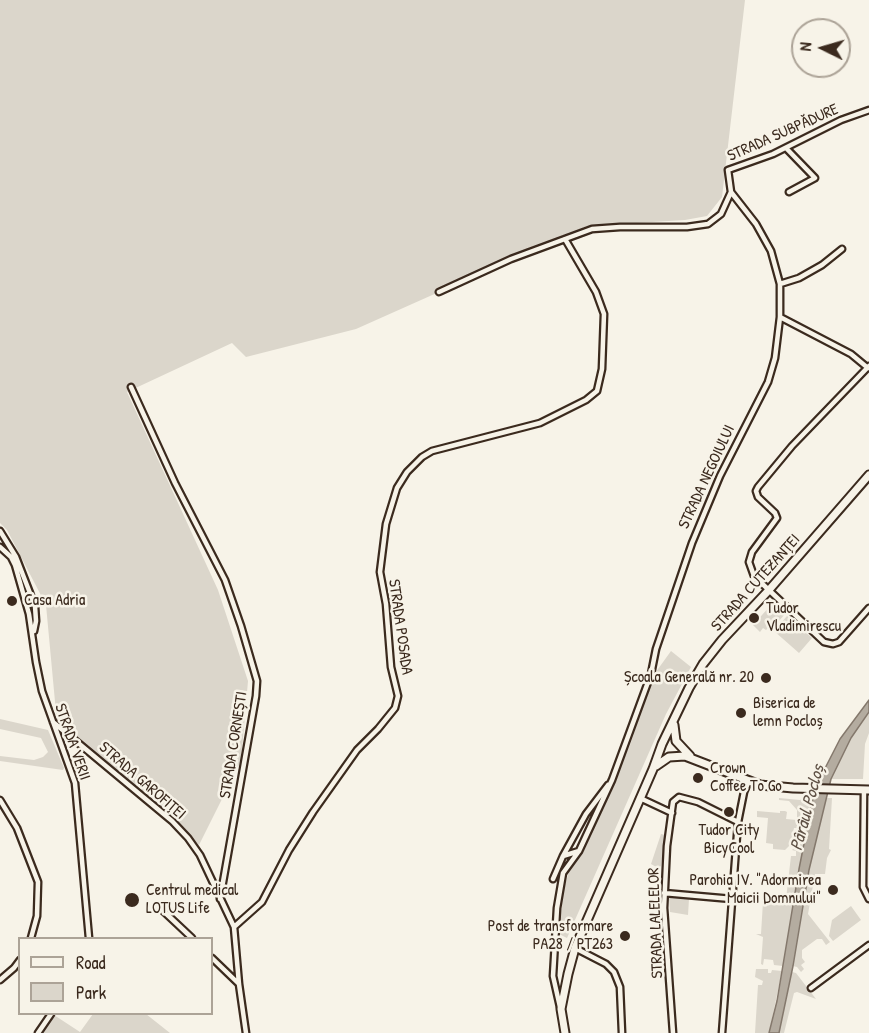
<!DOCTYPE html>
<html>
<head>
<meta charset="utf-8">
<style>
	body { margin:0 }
	#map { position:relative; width:869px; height:1033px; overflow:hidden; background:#f7f3e8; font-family:"Patrick Hand",sans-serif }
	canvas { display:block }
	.legend { position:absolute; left:18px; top:937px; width:195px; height:78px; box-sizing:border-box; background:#f7f3e8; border:2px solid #aca397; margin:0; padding:8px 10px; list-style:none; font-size:18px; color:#3b2a1e }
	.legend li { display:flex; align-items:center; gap:12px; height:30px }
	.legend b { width:30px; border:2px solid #aca397 }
	.north { position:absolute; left:791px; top:18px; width:60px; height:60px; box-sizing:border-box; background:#f7f3e8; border:2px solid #aca397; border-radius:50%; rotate:275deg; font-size:16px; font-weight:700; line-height:24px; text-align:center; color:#3b2a1e }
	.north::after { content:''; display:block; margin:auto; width:21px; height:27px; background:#3b2a1e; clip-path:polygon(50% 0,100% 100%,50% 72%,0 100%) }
</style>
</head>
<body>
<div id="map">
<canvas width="869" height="1033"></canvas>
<ul class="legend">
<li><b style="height:8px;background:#f7f3e8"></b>Road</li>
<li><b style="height:16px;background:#dbd6cb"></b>Park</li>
</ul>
<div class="north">N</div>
</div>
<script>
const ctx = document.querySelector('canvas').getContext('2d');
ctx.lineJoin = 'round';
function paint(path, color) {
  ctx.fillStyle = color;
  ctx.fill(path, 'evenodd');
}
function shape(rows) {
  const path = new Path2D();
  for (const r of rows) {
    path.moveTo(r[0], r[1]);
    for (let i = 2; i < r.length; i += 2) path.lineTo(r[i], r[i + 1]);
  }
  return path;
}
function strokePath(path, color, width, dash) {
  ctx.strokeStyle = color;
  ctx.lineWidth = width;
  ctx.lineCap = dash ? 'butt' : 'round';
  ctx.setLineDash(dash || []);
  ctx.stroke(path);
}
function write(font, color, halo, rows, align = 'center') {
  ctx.font = font + ' "Patrick Hand",sans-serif';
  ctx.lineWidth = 5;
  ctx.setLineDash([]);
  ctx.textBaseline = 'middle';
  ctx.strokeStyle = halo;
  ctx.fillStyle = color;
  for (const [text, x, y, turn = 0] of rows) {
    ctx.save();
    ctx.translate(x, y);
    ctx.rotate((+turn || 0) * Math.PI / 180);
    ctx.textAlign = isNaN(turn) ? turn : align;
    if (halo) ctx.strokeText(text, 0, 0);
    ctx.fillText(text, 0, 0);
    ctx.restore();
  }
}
const green = shape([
	[0,0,745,0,722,197,707,216,685,220,587,226,356,329,246,357,232,343,127,392,218,590,248,681,241,761,199,845,57,723,46,605,7,530,0,523],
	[771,605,776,605,785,614,772,629,769,627,766,630,763,628,760,632,753,625],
	[787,616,812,638,799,653,774,631],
	[671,651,691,667,666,714,567,938,559,934,563,891,570,869,583,853,630,745,653,676],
	[869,712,869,733,865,744,863,779,831,779,851,738],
	[0,719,48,730,64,768,63,770,0,761,0,756,34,760,43,757,48,752,41,738,0,729],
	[803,797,813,798,783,966,774,965,773,960,764,959,763,965,761,964,763,937,756,934,761,934,763,902,781,903,786,899,791,856,796,856,796,851,792,850,797,845,798,828,794,828,790,845,785,850,773,849,773,844,766,843,768,818,757,817,757,811,780,813,780,811,785,811,787,812,786,819,797,820,797,810,789,801,779,800,779,798,800,800],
	[826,798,832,798,829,849,831,850,827,858,825,874,815,874,808,914,830,942,826,945,822,939,817,939,802,950,802,958,805,962,801,965,804,969,801,972,797,967,793,966,809,870],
	[661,834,665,835,661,866,658,868,651,864],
	[669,897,689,899,688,915,670,912],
	[851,906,861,920,833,941,829,936,832,920],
	[756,969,768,969,768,973,771,973,772,970,782,971,769,1033,755,1033,758,985,762,985,763,981,755,977],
	[792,972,796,973,816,999,797,992,794,993,784,1033,779,1033],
	[93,1014,146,1014,170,1033,42,1033,54,1015,80,1032]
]);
const water = shape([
	[869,700,869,712,851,738,831,779,809,870,793,966,779,1033,769,1033,777,1001,799,869,813,798,819,780,840,739,869,700]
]);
const street = shape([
	[786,148,815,178,789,192],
	[731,192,728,170,773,154,841,120,869,110],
	[780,284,799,278,822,265,842,249],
	[439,292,511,259,592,229,620,227,687,227,708,224,721,214,731,192],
	[780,317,851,354,868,368],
	[869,366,792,446,758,487,756,491,758,497,775,513,777,518,752,552,749,562,754,576,824,642,833,644,839,642,869,608],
	[131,387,175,483,225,580,241,626,257,681,256,696,220,899],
	[0,531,16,557,35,606,36,621,34,631],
	[0,547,11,557,15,565,29,614,36,662,42,691,75,783,89,938],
	[53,722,172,821,188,838,200,855,234,927,239,984,246,1033],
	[864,790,863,887,869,899],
	[640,798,672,813],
	[0,800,17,828,38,882,37,916,31,938],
	[563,856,586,814,608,785],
	[553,879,563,856,579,851],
	[664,893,732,899],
	[159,907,192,938],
	[234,927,262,902,289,850,313,812,357,750,378,729,395,708,398,696,391,667,386,604,380,572,386,524,397,488,407,472,422,457,432,451,540,423,586,400,597,391,602,369,604,314,596,292,565,239],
	[575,948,606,964,614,972,620,987,622,1033],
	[212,958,239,984],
	[0,980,14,968,20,960],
	[811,988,869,945],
	[560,1007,553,976,557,908,563,873,579,851,612,780,651,674,656,649,692,543,720,476,768,382,775,358,780,317,780,284,771,251,756,224,731,192],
	[38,1033,51,1014],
	[673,1033,664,908,667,846,673,802,679,797,698,802,738,822],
	[722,1033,738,822,744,792,749,781]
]);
const secondary = shape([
	[674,725,676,741,690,756],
	[656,766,669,757,685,756,760,785,793,788,869,790],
	[565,1033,561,1009,568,974,575,948,653,769,662,744,689,688,703,664,722,640,769,590,869,475]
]);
const markers = [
	[12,601,6,"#3b2a1e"],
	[754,618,6,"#3b2a1e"],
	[766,678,6,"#3b2a1e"],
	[741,713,6,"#3b2a1e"],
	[698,778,6,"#3b2a1e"],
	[729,812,6,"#3b2a1e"],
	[833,890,6,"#3b2a1e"],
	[132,900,8,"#3b2a1e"],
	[625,936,6,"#3b2a1e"]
];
const streetNames = [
	["STRADA SUBPĂDURE",783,133,-24],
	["STRADA NEGOIULUI",707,477,-65],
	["STRADA CUTEZANȚEI",756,583,-48],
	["STRADA POSADA",400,627,82],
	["STRADA VERII",72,742,71],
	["STRADA CORNEȘTI",234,745,-81],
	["STRADA GAROFIȚEI",142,781,41],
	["STRADA LALELELOR",656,923,-92]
];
const poiNames = [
	["Casa Adria",24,601],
	["Tudor",766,609],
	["Vladimirescu",766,627],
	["Școala Generală nr. 20",754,678,"right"],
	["Biserica de",753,704],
	["lemn Pocloș",753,722],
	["Crown",710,769],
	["Coffee To Go",710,787],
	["Tudor City",729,831,"center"],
	["BicyCool",729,849,"center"],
	["Parohia IV. \"Adormirea",821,881,"right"],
	["Maicii Domnului\"",821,899,"right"],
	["Centrul medical",146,891],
	["LOTUS Life",146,909],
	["Post de transformare",613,927,"right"],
	["PA28 / PT263",613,945,"right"]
];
const waterNames = [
	["Pârâul Pocloș",808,808,-75]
];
paint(green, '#dbd6cb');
paint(water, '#b4aca0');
strokePath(water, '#84786c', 1.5);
strokePath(street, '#3b2a1e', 9);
strokePath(secondary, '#3b2a1e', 11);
strokePath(street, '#f7f3e8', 4.5);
strokePath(secondary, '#f7f3e8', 7);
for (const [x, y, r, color] of markers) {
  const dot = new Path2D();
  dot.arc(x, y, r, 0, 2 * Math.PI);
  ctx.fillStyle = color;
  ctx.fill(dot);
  strokePath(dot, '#f7f3e8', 2);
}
write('16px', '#3b2a1e', '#f7f3e8', streetNames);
write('16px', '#3b2a1e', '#f7f3e8', poiNames, 'left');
write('italic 18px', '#5f5145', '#f7f3e8', waterNames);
</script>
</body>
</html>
